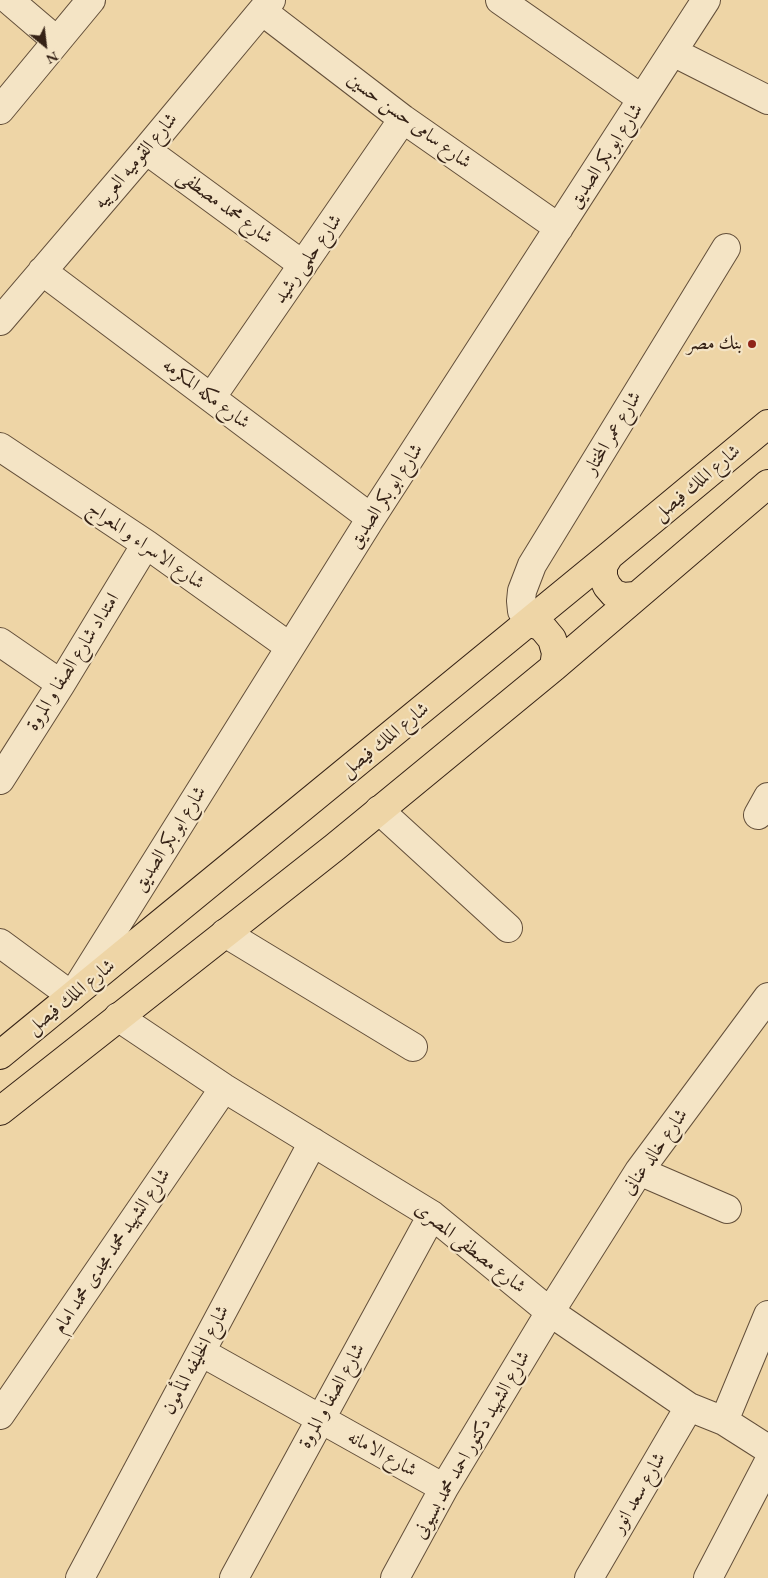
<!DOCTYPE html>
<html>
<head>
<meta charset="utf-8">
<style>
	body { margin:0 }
	#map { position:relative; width:768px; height:1578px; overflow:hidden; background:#eed5a6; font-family:"EB Garamond",serif }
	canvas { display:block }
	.north { position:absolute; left:20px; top:20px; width:50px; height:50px; -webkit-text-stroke:4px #f4e4c5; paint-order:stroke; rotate:151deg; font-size:14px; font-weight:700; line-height:20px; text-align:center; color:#352216 }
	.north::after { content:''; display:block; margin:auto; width:18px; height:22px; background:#352216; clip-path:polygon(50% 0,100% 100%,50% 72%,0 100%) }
</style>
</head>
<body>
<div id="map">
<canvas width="768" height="1578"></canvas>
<div class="north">N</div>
</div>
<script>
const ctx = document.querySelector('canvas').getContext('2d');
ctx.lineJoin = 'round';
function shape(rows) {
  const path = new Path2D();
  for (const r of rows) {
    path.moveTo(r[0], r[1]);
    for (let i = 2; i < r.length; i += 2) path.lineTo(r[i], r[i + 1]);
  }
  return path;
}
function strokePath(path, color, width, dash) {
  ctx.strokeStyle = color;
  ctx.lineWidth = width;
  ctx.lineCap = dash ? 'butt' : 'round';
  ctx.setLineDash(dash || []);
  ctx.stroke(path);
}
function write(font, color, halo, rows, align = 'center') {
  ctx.font = font + ' "EB Garamond",Amiri,serif';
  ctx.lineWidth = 4.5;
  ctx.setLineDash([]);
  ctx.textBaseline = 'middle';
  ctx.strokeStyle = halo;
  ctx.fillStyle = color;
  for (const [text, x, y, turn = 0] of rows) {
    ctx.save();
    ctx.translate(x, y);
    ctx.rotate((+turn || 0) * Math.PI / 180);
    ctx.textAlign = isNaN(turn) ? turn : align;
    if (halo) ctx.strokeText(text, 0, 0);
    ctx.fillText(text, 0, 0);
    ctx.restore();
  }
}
const minor = shape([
	[9,0,57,41],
	[500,0,642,99],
	[262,11,403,119,559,228],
	[673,52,768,100],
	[0,110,91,0],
	[146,150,303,265],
	[42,271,371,518],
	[0,321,146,150,271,0],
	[211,398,403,119],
	[0,447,146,544,290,647],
	[529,622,522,611,521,601,522,591,532,565,726,248],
	[0,642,61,684],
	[0,780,61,684,146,544],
	[379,810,508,928],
	[758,815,768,797],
	[225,933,413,1047],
	[0,943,72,996,371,518,706,0],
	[118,1017,224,1088,432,1215,550,1312,689,1407,724,1421,768,1449],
	[639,1171,727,1209],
	[201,1352,444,1488],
	[0,1415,224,1088],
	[724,1421,768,1315],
	[80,1578,313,1142],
	[234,1578,432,1215],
	[395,1578,444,1488,550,1312,639,1171,768,997],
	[589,1578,689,1407],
	[708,1578,768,1463]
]);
const major = shape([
	[609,556,603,566,603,577,607,586,614,594,624,597,635,596],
	[529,622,542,627,552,639,556,653,554,667],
	[0,1055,609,556,768,424],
	[0,1111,335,847,554,667,768,484]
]);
const markers = [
	[752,344,5,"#8f2418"]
];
const streetNames = [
	["شارع سامى حسن حسين",409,121,36],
	["شارع ابو بكر الصديق",606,156,-57],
	["شارع القوميه العربيه",136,161,-50],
	["شارع محمد مصطفى",225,207,36],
	["شارع حلمى رشيد",308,259,-55],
	["شارع مكه المكرمه",206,394,37],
	["شارع عمر المختار",613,433,-59],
	["شارع الملك فيصل",697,483,-40],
	["شارع ابو بكر الصديق",386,496,-57],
	["شارع الاسراء و المعراج",146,546,35],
	["امتداد شارع الصفا و المروة",73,662,-58],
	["شارع الملك فيصل",385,740,-39],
	["شارع ابو بكر الصديق",170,839,-58],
	["شارع الملك فيصل",71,997,-39],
	["شارع خالد عنانى",655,1152,-55],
	["شارع مصطفى المصرى",470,1248,38],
	["شارع الشهيد محمد مجدى محمد امام",112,1251,-56],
	["شارع الخليفه المأمون",196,1360,-62],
	["شارع الصفا و المروة",332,1396,-61],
	["شارع الشهيد دكتور احمد محمد بسيونى",472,1445,-60],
	["شارع الامانه",382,1454,29],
	["شارع سعد انور",639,1493,-60]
];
const poiNames = [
	["بنك مصر",742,344]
];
strokePath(minor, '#634f3a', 30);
strokePath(major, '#352216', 30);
strokePath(minor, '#f4e4c5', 28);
strokePath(major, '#eed5a6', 28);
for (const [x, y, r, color] of markers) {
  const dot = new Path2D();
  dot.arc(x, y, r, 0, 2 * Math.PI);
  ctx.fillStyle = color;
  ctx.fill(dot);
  strokePath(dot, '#f4e4c5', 2);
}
write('19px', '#352216', '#f4e4c5', streetNames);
write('19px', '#352216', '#f4e4c5', poiNames, 'right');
</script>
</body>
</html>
